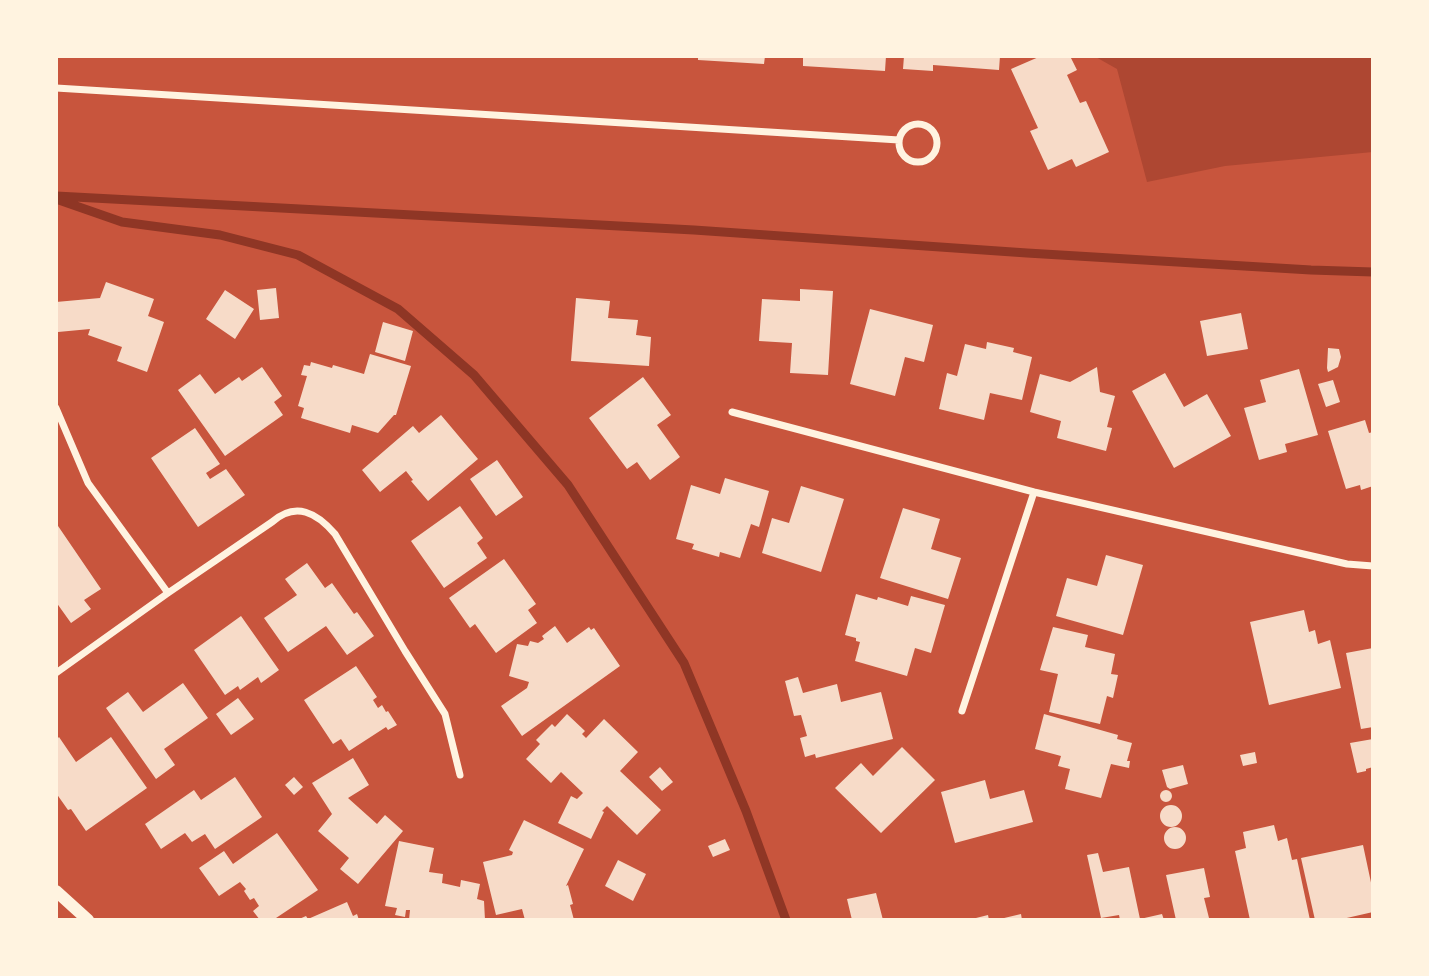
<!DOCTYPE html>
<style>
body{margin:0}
#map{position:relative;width:1429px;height:976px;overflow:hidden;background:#c8553d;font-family:"Alegreya Sans",sans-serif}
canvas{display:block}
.frame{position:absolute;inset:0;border:58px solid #fff3e0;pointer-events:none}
</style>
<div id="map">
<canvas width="1429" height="976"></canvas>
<div class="frame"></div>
</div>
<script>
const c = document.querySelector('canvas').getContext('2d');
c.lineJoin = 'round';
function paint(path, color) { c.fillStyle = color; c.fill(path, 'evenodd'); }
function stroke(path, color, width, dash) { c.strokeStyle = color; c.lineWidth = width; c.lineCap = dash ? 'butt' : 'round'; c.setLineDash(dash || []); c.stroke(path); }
const green = new Path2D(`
 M1094,56H1373V152L1225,166L1147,182L1117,69Z`);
const stream = new Path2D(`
 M56,196L694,230L1027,253L1311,270L1373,272
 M56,199L122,222L220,235L298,255L398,309L474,375L568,485L684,663L746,811L786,920`);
const building = new Path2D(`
 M698,56H765L764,64L698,60Z
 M803,56H886L885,71L803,66Z
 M904,56H1000L999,70L933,65V71L903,69Z
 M1041,56H1070L1077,70L1067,75L1080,103L1086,101L1109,152L1076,167L1072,159L1048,170L1030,131L1038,128L1011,69Z
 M106,282L154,299L148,316L164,322L147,372L117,361L122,347L88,335L90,329L58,332L56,302L100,298Z
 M276,288L279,318L260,320L257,290Z
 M800,289L833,291L828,375L790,373L792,343L759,341L762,299L800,301Z
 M225,290L254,309L235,339L206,319Z
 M576,298L610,301L608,318L638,320L636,335L651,337L649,366L571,361Z
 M870,309L933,325L924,362L905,357L895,396L850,384Z
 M1241,313L1248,349L1207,356L1200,321Z
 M383,322L413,331L405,361L375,352Z
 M987,342L1014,348L1013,352L1032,357L1022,400L990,393L984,420L939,409L947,373L957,376L965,344L986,349Z
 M1328,348L1339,349L1341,357L1338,367L1328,372L1327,368Z
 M370,354L411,366L396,415H394L378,433L352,425L350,433L301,418L304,408L298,406L307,376L301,375L304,365L310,366L311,362L332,368L333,365L364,374Z
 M262,367L282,396L274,402L283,415L225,456L178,390L200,374L215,394L239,377L242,381Z
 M1097,367L1100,392L1115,396L1107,427L1112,428L1106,451L1057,438L1061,421L1030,412L1040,374L1070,382Z
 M1299,369L1318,435L1285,444L1287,452L1259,460L1244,408L1266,402L1260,380Z
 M1165,373L1184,407L1207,394L1231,436L1174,468L1132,391Z
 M643,377L671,415L657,425L680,457L650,480L637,462L627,469L589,418Z
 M1333,380L1340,402L1326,407L1318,384Z
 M441,415L478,459L428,501L411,481L413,480L406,471L380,492L362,470L413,426L419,433Z
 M1365,420L1369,433L1373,432V486L1361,490L1360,485L1346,489L1328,431Z
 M195,428L220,464L206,473L210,479L226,469L245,495L198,527L151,458Z
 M497,460L523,497L496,516L470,479Z
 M725,478L769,491L759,527L751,524L740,558L720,552L719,557L692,549L694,544L676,539L691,485L720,494Z
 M801,486L844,499L821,572L762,553L772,518L789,523Z
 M460,506L483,538L477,543L487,558L444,588L411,541Z
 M903,508L940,519L931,549L961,558L948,599L880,578Z
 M56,523L101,589L84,600L91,609L71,623L56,602Z
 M1106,555L1143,565L1123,635L1056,616L1067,578L1097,586Z
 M504,559L536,604L528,610L537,623L496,653L475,624L470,628L449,598Z
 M307,563L325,588L332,583L354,614L357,612L374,636L347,655L326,626L288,652L264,618L297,595L285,579Z
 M856,594L877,600L878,597L908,606L911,596L945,605L931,653L915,648L907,676L855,661L860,642L856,641V638L845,635Z
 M1304,610L1309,632L1315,630L1318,644L1330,640L1341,688L1269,705L1250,622Z
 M241,616L279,670L261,683L258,677L240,690L238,686L225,695L194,650Z
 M555,626L567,643L589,627L591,630L594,628L620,666L522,736L501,706L527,688L529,682L509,676L517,644L528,646L530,641L538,643L544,639L542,636Z
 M1053,627L1088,635L1085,647L1115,654L1111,674L1118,675L1113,698L1107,696L1100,724L1049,712L1058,674L1040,670Z
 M1373,648V727L1361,729L1346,653Z
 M356,666L377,697L373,700L378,708L382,705L386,712L388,711L397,725L388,730L386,727L349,751L341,739L333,744L304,700Z
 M798,677L803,693L837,684L841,702L881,692L893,739L816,758L815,754L805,757L800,738L807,736L801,715L794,716L785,681Z
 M183,683L208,718L164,749L175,765L156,779L106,708L128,692L143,712Z
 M238,698L254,719L231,735L216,714Z
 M567,714L585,731L582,734L586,738L604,719L638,752L620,771L661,810L637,835L607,806L602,811L604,812L591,839L558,823L571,796L577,799L583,793L561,772L551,783L526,759L540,744L536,740L552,724L555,727Z
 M1044,714L1118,735L1117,739L1132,743L1127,761H1130L1129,768L1111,764L1101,798L1065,789L1070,769L1058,766L1061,756L1035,749Z
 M59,737L76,762L111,737L147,788L86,831L71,809L68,810L56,793V740Z
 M1373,739V767L1366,769V771L1357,773L1350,743Z
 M902,747L935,780L881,833L835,788L861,763L873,776Z
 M1255,752L1257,763L1243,766L1240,755Z
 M353,758L369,785L348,798L377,824L385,815L403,831L358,884L340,869L349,858L318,831L332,814L312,783Z
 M1183,765L1188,784L1170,789L1167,787L1162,770Z
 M660,767L673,782L662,791L649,777Z
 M235,777L262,817L215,849L205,834L192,842L185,833L161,849L145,824L194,790L201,800Z
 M294,777L303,787L294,795L285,785Z
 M985,780L990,799L1024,790L1033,822L955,843L941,792Z
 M1160 796a6 6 0 1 1 12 0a6 6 0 1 1-12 0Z
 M1160 816a11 11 0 1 1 22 0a11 11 0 1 1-22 0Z
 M524,820L584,849L566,886L568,885L573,904L570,905L574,920H525L522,909L496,915L483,862L512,855L513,852L509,850Z
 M1274,825L1278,841L1287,838L1292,860L1297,859L1310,920H1250L1235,851L1246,848L1243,832Z
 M1164 838a11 11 0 1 1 22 0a11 11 0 1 1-22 0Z
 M277,833L318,890L273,920H260L253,911L259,906L254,898L250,900L244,891L246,889L240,882L219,896L199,868L224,851L233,864Z
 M725,839L730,850L713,857L708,846Z
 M399,841L434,848L429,872L443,874L442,883L460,887L461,880L480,884L477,899L484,901L485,920H409L410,910H406L405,917L395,915L397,908L385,906Z
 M1363,845L1373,892V912L1338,920H1315L1301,858Z
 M1098,853L1103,872L1129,867L1140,919L1162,914L1164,920H1120L1119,915L1101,918L1087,855Z
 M618,860L646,874L633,901L605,886Z
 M1204,868L1210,897L1204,898L1209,918L1201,920H1176L1166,875Z
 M876,893L883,920H852L847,899Z
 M347,902L353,916L357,914L359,920H297L306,916L308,919Z
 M1021,914L1022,920H1000V919Z
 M988,915L989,920H972V919Z`);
const minor = new Path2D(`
 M56,88L899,140
 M899 143a19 19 0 1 1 38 0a19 19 0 1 1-38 0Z
 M56,408L88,483L168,593
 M732,412L1034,492L1347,564L1373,566
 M56,673L168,593L272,522C296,501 317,513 335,534L405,651L445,714L460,775
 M962,711L1034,492`);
const tertiary = new Path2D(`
 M56,891L88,920`);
paint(green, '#ae4732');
stroke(stream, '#8f3625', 9);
paint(building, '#f7dbc8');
stroke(minor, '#fff3e0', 7);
stroke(tertiary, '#fff3e0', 12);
</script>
